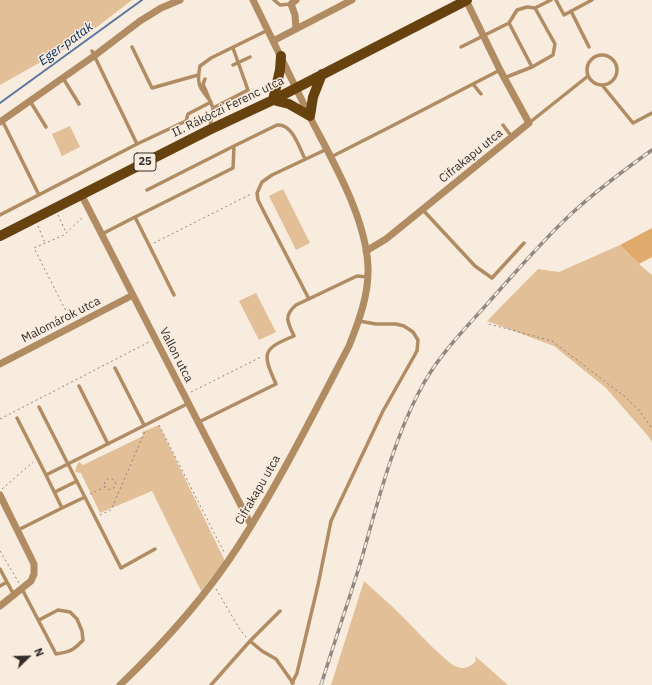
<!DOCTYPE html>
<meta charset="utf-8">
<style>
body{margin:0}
#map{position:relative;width:652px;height:685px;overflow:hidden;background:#f8ecdf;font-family:"IBM Plex Sans",sans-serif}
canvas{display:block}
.north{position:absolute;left:8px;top:637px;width:40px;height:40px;-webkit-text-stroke:3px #f8ecdf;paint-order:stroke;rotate:67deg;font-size:11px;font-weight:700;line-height:16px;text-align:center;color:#332e29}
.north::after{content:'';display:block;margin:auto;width:14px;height:18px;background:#332e29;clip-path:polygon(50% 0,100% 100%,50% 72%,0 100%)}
</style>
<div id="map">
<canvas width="652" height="685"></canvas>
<div class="north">N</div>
</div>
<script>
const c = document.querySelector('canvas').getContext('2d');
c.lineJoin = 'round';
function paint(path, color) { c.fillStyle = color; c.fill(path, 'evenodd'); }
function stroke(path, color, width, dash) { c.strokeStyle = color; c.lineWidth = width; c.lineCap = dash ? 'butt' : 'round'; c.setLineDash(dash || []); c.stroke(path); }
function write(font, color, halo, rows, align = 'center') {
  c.font = font + ' "IBM Plex Sans",sans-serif'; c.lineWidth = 3; c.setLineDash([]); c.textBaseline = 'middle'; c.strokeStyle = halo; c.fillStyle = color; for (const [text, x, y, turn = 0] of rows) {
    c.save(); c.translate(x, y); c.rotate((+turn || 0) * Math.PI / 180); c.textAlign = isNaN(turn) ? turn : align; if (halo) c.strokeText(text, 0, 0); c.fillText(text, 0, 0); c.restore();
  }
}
const green = new Path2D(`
 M0,0H132L80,40L0,85Z
 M70,126L80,147L62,156L52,134Z
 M283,189L310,243L296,250L269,196Z
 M620,245L639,264L652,275V442L648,436L606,388L554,346L487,321L538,269L559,272Z
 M256,293L276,332L259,340L239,301Z
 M159,425L225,561L201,591L152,491L100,513L81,473L75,472L77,465L79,462L83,465L143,436L142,432Z
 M364,581C377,593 391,605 403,617C413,627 447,664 457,667C465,670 471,666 476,661L475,656L508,685H331Z`);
const forest = new Path2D(`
 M652,228V257L639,264L620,245Z`);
const stream = new Path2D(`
 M0,103L142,0`);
const path = new Path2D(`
 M58,215L66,232
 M38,226L45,243
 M154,243L251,194
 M70,319L34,248L64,235L84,216
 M489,324L552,341L624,396L639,410L652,429
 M191,392L261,357
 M0,419L149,342
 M159,425L225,554
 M104.5 484a5.5 5.5 0 1 1 11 0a5.5 5.5 0 1 1-11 0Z
 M2,489L33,462
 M90,494L105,487
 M100,515L111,510L145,431
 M0,551L19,583
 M216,589L239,628L246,637`);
const service = new Path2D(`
 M274,0L280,5L291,4
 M556,0L564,15L592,0
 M571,11L589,47
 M509,23L532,67
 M132,47L152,88L198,75
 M461,47L509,23L517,10L527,7L535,8L551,0
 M92,51L137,144
 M587 70a15 15 0 1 1 30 0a15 15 0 1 1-30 0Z
 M233,65L250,57
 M63,78L79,104
 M504,78L532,67L553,55L555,44L535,8
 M205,79L203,84L213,108L210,127
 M473,84L481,94
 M602,85L633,123L652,113
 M30,101L46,127
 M211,102C200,88 196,85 200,66L211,58L268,30
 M213,108L248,90L233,48
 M2,120L39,195
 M529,123L588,76
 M503,125L512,137
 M331,157L388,128L500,70
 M147,190L234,146
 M422,209L475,266L492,278L524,243
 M0,215L137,144L186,121L188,114L211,102
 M135,217L233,168L234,146L277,125C292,123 299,147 305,159
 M102,234L135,217L174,295
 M309,299L264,212L258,200L257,193L262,182L272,175L327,149
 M115,368L144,425
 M79,386L108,444
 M39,407L121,568L155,549
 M17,418L46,475
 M199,422L276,384C262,353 262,349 294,336C288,323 283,316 296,305L357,276L367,277
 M55,492L77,481
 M62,508L85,497
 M18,530L62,508L46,475L189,403
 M0,569L14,595
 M0,586L7,582
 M22,589L56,654C70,652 74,650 83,640L82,631L77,619L70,612L58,610L39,620
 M250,641L262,651L276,659L293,683
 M292,683L297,673L318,585L331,521L383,411L417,351L418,340L413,332L404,326L396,324H376L359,321
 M211,685L250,641L280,611`);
const minor = new Path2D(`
 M296,29L295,15L291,4L296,0
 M273,41L352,0
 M0,122L94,56L140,21L161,8L180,0
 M81,194L251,525
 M366,251L386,239L529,123L500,70L466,0
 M0,364L133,295
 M0,495L34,564V574L31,581L0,606
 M120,685C164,643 206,596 239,545C280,481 314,413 349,346C359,321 369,294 368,267C366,219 335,165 313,123C293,82 273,41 253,0`);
const primary = new Path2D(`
 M273,100L289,104L310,116L313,97L322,74
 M273,100L280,70L281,56
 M0,236L209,130L273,100L467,0`);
const rail = new Path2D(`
 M321,685C334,643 348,603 361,561C377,505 392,444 419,392C436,358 463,331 488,303C515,273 541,242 571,214C596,191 624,170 652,150`);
const shields = [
 [145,162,22]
];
const shieldNames = [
 ["25",145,162]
];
const streetNames = [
 ["II. Rákóczi Ferenc utca",228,107,-26],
 ["Cifrakapu utca",471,156,-39],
 ["Malomárok utca",61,320,-27],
 ["Vallon utca",176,355,63],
 ["Cifrakapu utca",258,490,-60]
];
const waterNames = [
 ["Eger-patak",66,44,-36]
];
paint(green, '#e2bf97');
paint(forest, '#dfaa6b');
stroke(stream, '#5d78a1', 2);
stroke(path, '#8c847c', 1, [2, 3]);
stroke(service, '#b18c62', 3.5);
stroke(minor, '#b18c62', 7);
stroke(primary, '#68420e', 10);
stroke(rail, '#918980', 3.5);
stroke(rail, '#f8ecdf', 2, [6]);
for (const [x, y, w] of shields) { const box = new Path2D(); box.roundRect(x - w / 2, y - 9, w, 18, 3); c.fillStyle = '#f8ecdf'; c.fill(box); stroke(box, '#332e29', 1); }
write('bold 11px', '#332e29', null, shieldNames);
write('12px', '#332e29', '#f8ecdf', streetNames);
write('italic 13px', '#062c62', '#f8ecdf', waterNames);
</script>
